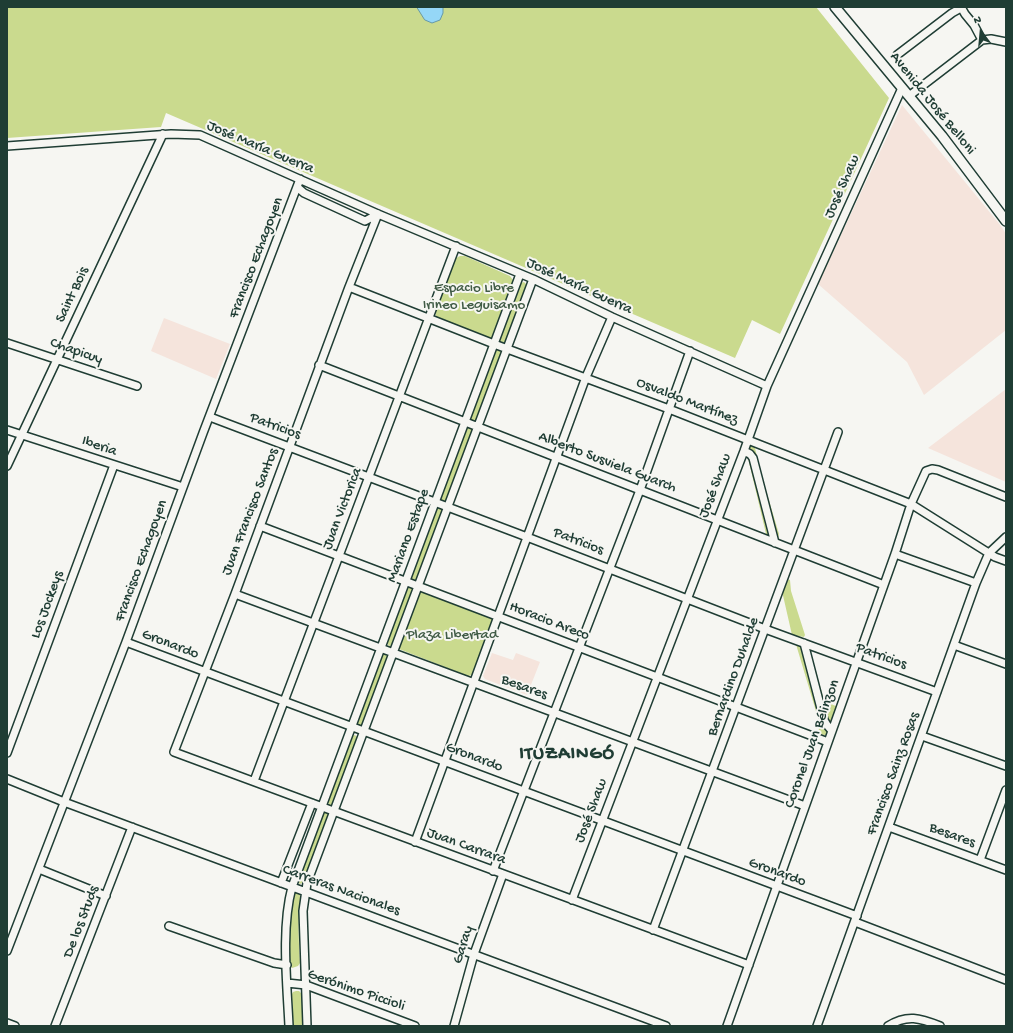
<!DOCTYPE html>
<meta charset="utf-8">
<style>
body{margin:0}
#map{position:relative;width:1013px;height:1033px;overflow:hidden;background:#f6f6f2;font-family:"Gochi Hand",sans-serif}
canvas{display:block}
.frame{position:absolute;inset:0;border:8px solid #1f3d34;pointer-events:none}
.north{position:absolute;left:961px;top:12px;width:40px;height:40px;-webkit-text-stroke:3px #f6f6f2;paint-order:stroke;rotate:344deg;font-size:11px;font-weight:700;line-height:16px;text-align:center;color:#1f3d34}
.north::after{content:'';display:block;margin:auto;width:14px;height:18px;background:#1f3d34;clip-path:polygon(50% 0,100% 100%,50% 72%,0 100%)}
</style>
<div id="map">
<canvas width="1013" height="1033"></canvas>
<div class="frame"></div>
<div class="north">N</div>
</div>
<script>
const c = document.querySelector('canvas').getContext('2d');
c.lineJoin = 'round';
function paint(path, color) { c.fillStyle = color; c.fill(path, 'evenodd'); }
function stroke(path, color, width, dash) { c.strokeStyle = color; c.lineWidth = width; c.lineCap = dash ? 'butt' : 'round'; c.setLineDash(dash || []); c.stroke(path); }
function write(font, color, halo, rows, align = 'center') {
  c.font = font + ' "Gochi Hand",sans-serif'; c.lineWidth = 4; c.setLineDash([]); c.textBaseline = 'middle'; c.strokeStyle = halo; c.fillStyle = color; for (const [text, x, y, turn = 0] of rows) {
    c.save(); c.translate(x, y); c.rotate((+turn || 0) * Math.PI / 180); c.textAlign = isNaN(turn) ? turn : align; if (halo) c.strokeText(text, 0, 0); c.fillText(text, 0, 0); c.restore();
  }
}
const built = new Path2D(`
 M902,105L1001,226L1006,234V330L924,395L907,362L818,284Z
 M164,318L230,344L216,379L151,351Z
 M1006,389V482L928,448L1002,392Z
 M492,653L513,660L516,653L540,662L527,695L485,679L483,676Z`);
const green = new Path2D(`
 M7,7H816L889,98L780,334L752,320L735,358L166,113L161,127L7,138Z
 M460,256H465L510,276L513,280V283L491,339L437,319L435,312L456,258Z
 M524,282L527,285L505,342H502L500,341V337L521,283Z
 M497,348L503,351L476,421L473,422L470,419L496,349Z
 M470,427L473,431L447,501L443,502L441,500V497L467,428Z
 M751,443L754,444L762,477L779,534L778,539L767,538L748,458L743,456L747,448Z
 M437,507H441L444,510L417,580L414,581L411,578Z
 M787,579L790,580L791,591L805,635L804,637L792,635L782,591Z
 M410,587L413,590L393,645L389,646L387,643L407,588Z
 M423,591L492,617L493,620L472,675L468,676L399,649L419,594Z
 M795,641L809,646L822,693L824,701L838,707L828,734L825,735L818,734L819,728L818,718Z
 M385,654L388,657L363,725L360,726L358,724L357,721L382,655Z
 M355,735L358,738L334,804L330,805L328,803V800L352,736Z
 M323,812H327L328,816L304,882L300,884L297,881Z
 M296,892L300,893C302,900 299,908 299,915C298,931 299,947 300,963L298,966L292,968L290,964C289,950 286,902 296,892Z
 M296,991H299L302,994L303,1026H293L292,994L293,992Z`);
const water = new Path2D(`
 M417,7H443V13L440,20L432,23L425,20Z`);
const minor = new Path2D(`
 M961,7L965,14L974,25L982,40
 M897,55L952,13L961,8
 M909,96L982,40L991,39L1006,42
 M7,146L171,134L200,135L378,214L533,279L612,317L767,386
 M297,187L304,193L365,221L378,214
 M378,214L349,287L235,594L174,752L749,965
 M349,287L494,344L669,409L911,504L995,557L1006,561
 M7,343L137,386
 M319,365L884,585
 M210,417L527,537L765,629L937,692
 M7,430L183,487
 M744,451L750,454L753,458L775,543
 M7,466L163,134
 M260,526L828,742
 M895,554L976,583
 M235,594L805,806
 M126,642L857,916
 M804,643L824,720L827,725L832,731
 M954,645L1006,664
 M922,736L1006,766
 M7,753L114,465
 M7,779L64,802L666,1026
 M254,781L456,246
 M889,827L1006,870
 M415,842L586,377L612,317
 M980,860L1006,790
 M39,869L106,896
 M493,871L640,490L690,351
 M281,883L312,803
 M572,900L744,451L767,386L902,88
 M855,922L1006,980
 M169,926L274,963L287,965
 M653,930L838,432
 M7,951L126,642L203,433L300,179
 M287,983L306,985L415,1026
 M7,1023L15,1026
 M55,1026L132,827
 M289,1026C287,983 281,928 292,887L520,274
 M307,1026L303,911L307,883L533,279
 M454,1026L474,954L503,874
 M727,1026L895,554L911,504L926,471L932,469L938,470L1006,497
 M817,1026L976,583L989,553L1006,537
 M888,1026C907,1014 920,1018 940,1026`);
const major = new Path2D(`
 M835,7L942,136L1006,221`);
const streetNames = [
 ["Avenida José Belloni",932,104,51],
 ["José María Guerra",260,148,23],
 ["José Shaw",843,187,-66],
 ["Francisco Echagoyen",257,258,-69],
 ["José María Guerra",579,287,25],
 ["Saint Bois",73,295,-65],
 ["Chapicuy",76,352,19],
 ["Osvaldo Martínez",687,402,21],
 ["Patricios",275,427,20],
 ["Iberia",99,447,19],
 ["Alberto Susviela Guarch",607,463,21],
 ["José Shaw",716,486,-69],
 ["Juan Victorica",343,509,-69],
 ["Juan Francisco Santos",251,512,-69],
 ["Mariano Estape",409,536,-70],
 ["Patricios",578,542,21],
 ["Francisco Echagoyen",142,561,-70],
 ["Los Jockeys",48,605,-70],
 ["Horacio Areco",549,622,21],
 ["Gronardo",170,645,21],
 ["Patricios",881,657,20],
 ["Bernardino Duhalde",734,677,-70],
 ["Besares",524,688,20],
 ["Coronel Juan Bélinzon",813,744,-70],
 ["Gronardo",474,758,21],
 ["Francisco Sainz Rosas",894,774,-70],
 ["José Shaw",592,811,-69],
 ["Besares",952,836,20],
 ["Juan Carrara",466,847,20],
 ["Gronardo",777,873,20],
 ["Carreras Nacionales",341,891,20],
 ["De los Studs",82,922,-69],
 ["Garay",464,945,-72],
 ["Gerónimo Piccioli",356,991,19]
];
const parkNames = [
 ["Espacio Libre",474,289],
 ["Irineo Leguisamo",474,306],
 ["Plaza Libertad",452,636]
];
const districtNames = [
 ["ITUZAINGÓ",567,755]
];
paint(built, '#f5e4dc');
paint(green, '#cada8e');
paint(water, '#95d7f7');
stroke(water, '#6699a9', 1);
stroke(minor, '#1f3d34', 10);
stroke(major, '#1f3d34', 12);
stroke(minor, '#f6f6f2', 7);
stroke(major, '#f6f6f2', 9);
write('15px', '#1f3d34', '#f6f6f2', streetNames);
write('15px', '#415c46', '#f6f6f2', parkNames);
c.letterSpacing = '1px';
write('bold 19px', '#1f3d34', '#f6f6f2', districtNames);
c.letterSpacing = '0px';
</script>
